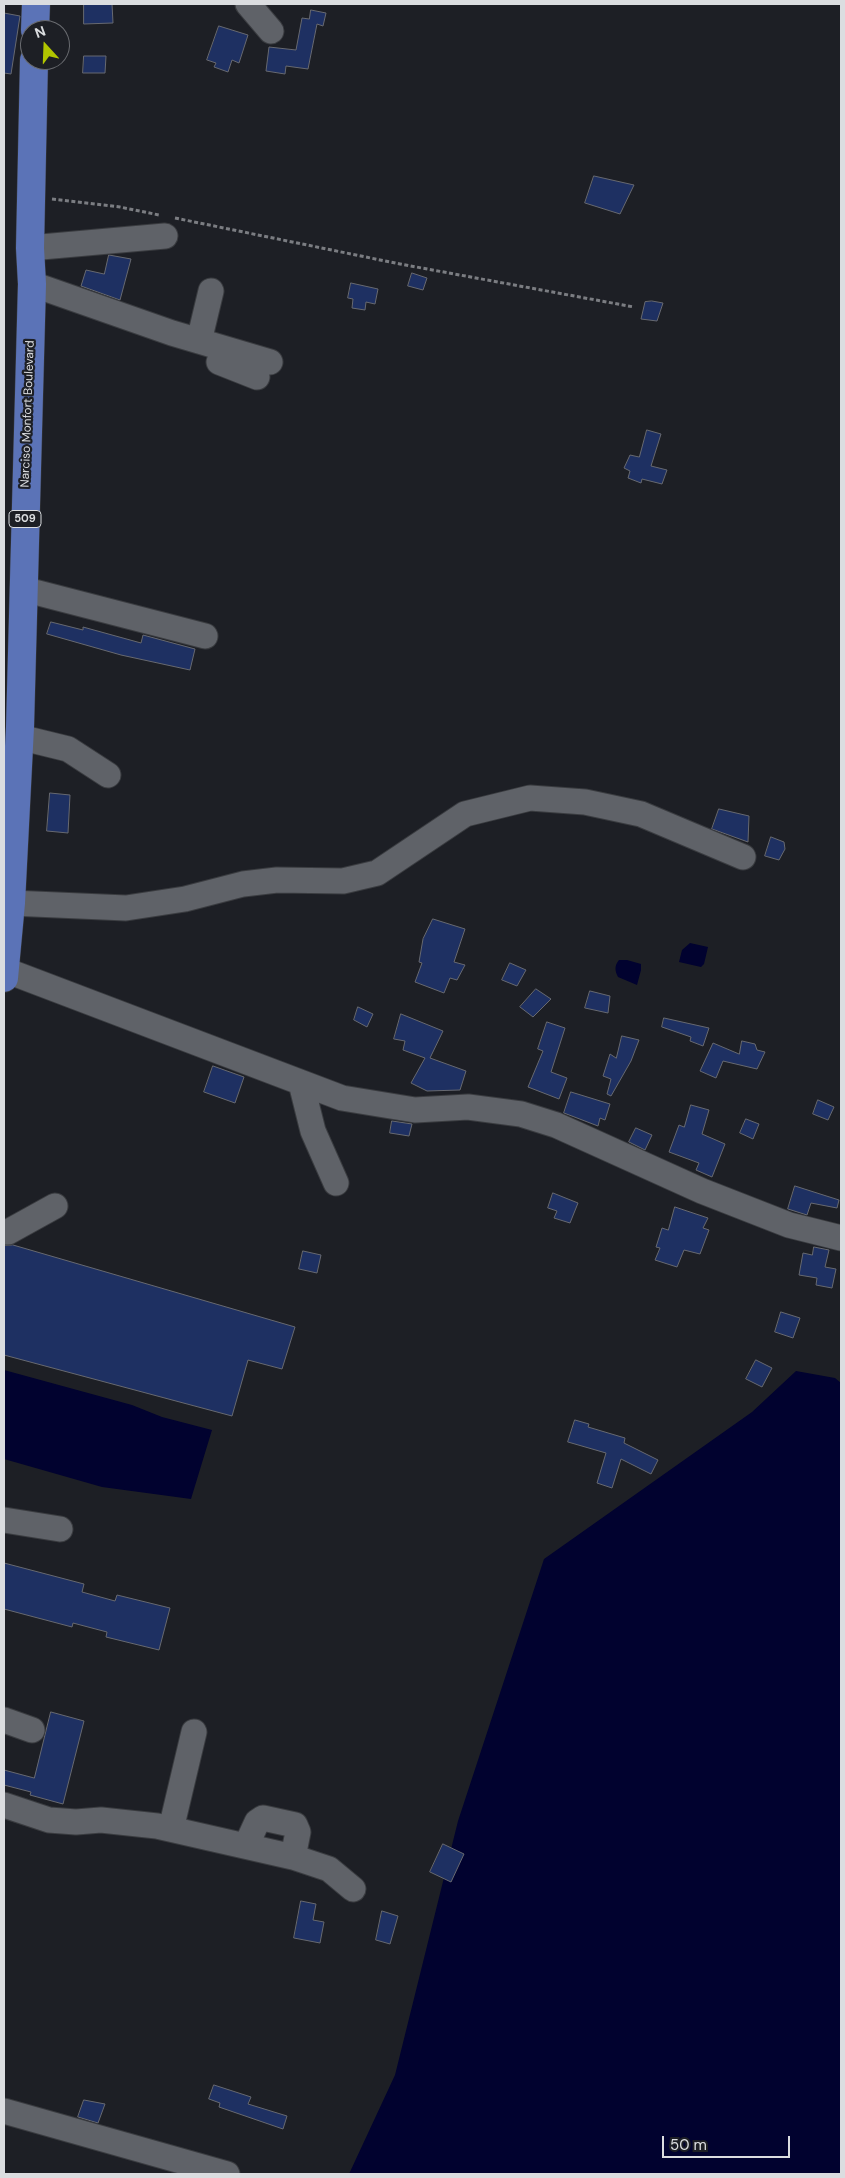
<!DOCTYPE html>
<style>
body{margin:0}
#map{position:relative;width:845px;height:2178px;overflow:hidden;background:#1d1f25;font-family:"DM Sans",sans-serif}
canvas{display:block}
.frame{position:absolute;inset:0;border:5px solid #dbdde0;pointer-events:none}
.north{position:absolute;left:20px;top:20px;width:50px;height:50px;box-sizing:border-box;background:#1d1f25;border:1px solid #696b70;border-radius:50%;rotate:340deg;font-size:14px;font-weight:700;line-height:20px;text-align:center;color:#dbdde0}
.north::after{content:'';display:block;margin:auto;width:18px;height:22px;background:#b1c500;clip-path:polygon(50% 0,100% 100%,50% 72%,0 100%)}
.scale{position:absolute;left:662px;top:2136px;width:128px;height:22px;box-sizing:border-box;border:2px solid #dbdde0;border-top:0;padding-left:6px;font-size:15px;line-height:18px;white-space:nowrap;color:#dbdde0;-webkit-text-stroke:4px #1d1f25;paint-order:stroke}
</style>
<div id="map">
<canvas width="845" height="2178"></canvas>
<div class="frame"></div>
<div class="north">N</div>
<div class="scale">50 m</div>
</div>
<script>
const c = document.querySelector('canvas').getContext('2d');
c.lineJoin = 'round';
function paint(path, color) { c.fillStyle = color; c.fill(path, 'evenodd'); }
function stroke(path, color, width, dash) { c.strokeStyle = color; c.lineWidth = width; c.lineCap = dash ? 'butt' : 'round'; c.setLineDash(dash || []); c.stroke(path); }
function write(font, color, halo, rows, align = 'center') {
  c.font = font + ' "DM Sans",sans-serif'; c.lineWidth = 4.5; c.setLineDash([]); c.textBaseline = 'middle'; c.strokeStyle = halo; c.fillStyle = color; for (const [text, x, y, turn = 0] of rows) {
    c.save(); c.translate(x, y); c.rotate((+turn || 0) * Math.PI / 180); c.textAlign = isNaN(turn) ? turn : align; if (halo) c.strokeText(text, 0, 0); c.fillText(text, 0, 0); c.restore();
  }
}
const water = new Path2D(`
 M690,943L708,947L704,964L701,967L679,962L682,950Z
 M619,960H627L641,964V970L637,985L618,977C615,971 614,966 619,960Z
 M4,1370L132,1405L162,1417L212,1430L191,1499L102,1487L4,1459Z
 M796,1371L835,1378L841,1383V2174H349L395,2075L458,1821L544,1559L752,1412Z`);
const building = new Path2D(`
 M84,4H112L113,23L84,24Z
 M311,10L326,13L323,26L317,24L308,69L286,66L285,74L266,71L269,47L296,50L302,18L309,19Z
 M4,13L20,16L11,74L4,73Z
 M219,26L248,35L239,63L232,60L228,72L214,67L216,63L207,60Z
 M84,56H106L105,73H83Z
 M594,176L634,185L620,214L585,203Z
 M109,255L131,259L120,300L81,286L86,270L104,274Z
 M412,273L427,278L423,290L408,286Z
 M351,283L378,289L375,304L366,302L365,310L352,308L353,299L348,298Z
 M652,301L663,303L657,321L641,319L645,302Z
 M647,430L661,434L651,466L667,470L662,484L642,479L641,483L628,478L630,471L624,468L630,455L639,457Z
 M51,622L83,630V627L141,643L143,635L195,649L190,670L121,655L47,634Z
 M50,793L70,795L68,833L47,831Z
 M719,809L749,816L748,842L712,829Z
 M771,837L784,842L785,849L779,860L765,856Z
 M433,919L465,929L454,962L465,965L457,980L450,978L444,993L415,982L422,963L419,962L423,939Z
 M510,963L526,970L517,986L502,980Z
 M536,989L551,999L533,1017L520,1007Z
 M590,991L610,996L608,1013L585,1008Z
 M358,1007L373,1014L367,1027L354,1020Z
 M401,1014L443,1031L430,1058L466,1071L460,1090L427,1091L411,1083L425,1058L403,1050L405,1041L394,1039Z
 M664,1018L709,1028L703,1046L690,1041L691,1037L662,1027Z
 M547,1022L565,1028L551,1072L567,1078L559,1099L528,1087L543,1051L538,1049Z
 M622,1036L639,1040L631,1061L611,1096L607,1094L611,1079L603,1076L610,1054L616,1058Z
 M742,1041L755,1044L757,1050L765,1052L757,1069L723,1061L716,1078L700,1071L713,1043L739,1054Z
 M213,1066L244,1077L235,1103L204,1092Z
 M571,1092L610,1104L605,1120L600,1118L598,1126L564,1113Z
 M818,1100L834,1107L828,1120L813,1114Z
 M691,1105L709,1110L702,1134L725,1144L712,1177L696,1170L699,1163L669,1152L679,1125L684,1127Z
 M746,1119L759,1124L753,1139L740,1133Z
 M392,1121L412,1124L409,1136L390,1133Z
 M636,1128L652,1135L645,1150L629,1142Z
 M795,1186L839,1200L837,1208L811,1203L807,1215L788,1209Z
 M553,1193L578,1203L570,1223L554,1218L557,1211L548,1208Z
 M675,1207L708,1218L703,1228L709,1230L700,1254L684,1250L677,1267L655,1260L660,1248L656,1247L662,1228L668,1230Z
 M13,1245L295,1327L282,1369L248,1360L232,1416L4,1355V1246Z
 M814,1247L829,1250L825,1267L836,1269L832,1288L816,1285L817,1278L799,1275L803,1253L812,1255Z
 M303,1251L321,1255L317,1273L299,1269Z
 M781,1312L800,1318L793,1338L775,1332Z
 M756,1360L772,1368L762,1387L746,1379Z
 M575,1420L589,1424L588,1427L625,1438L624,1443L658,1460L651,1474L621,1459L612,1488L597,1483L606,1453L568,1442Z
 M4,1563L84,1584L82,1592L115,1601L117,1595L170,1608L159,1650L106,1637L107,1632L73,1623L72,1627L4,1609Z
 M51,1712L84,1721L63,1804L30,1795L31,1792L4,1785V1770L34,1778Z
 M443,1844L464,1854L451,1882L430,1872Z
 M301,1901L316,1904L313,1920L324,1922L320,1943L294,1938Z
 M382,1911L398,1916L390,1944L376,1940Z
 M214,2085L251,2097L248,2104L287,2116L283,2129L219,2107L220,2103L209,2099Z
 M84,2100L105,2104L98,2123L78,2117Z`);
const path = new Path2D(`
 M52,199L120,207L159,215
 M175,218L400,264L634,307`);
const minor = new Path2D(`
 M248,4L271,31
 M30,248L165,236
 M32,284L172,333L270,362
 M199,341L211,291
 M219,362L257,377
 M23,589L205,636
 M19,737L68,749L108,775
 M11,903L126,908L185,899L243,884L277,880L343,881L377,873L465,814L530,798L585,802L641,814L743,857
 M5,970L342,1098L415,1110L468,1107L521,1114L556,1125L702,1191L789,1225L841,1238
 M301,1083L313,1131L336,1183
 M4,1232H8L55,1206
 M4,1520L60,1529
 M4,1720L32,1730
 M4,1805L49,1820L76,1822L101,1820L157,1826L293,1857L329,1869L353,1889
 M171,1829L194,1732
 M246,1846L257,1822L263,1818L295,1825L298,1832L293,1857
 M4,2111L227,2174`);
const major = new Path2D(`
 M35,30L36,4
 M4,978L11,903L20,727L32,284L30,248L34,60`);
const shields = [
 [25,519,32]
];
const shieldNames = [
 ["509",25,519]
];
const streetNames = [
 ["Narciso Monfort Boulevard",28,414,-88]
];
paint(water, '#01022f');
paint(building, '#1e3062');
stroke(building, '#676970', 1);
stroke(minor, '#3a3c40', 27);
stroke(major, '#3a3c40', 29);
stroke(path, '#7b7d82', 3, [4, 2.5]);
stroke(minor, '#5f6268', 25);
stroke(major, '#5b73b7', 28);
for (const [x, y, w] of shields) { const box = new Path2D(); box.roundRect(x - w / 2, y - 8.5, w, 17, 4); c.fillStyle = '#1d1f25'; c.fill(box); stroke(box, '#dbdde0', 1); }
write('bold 11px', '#dbdde0', null, shieldNames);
write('12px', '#dbdde0', '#1d1f25', streetNames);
</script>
